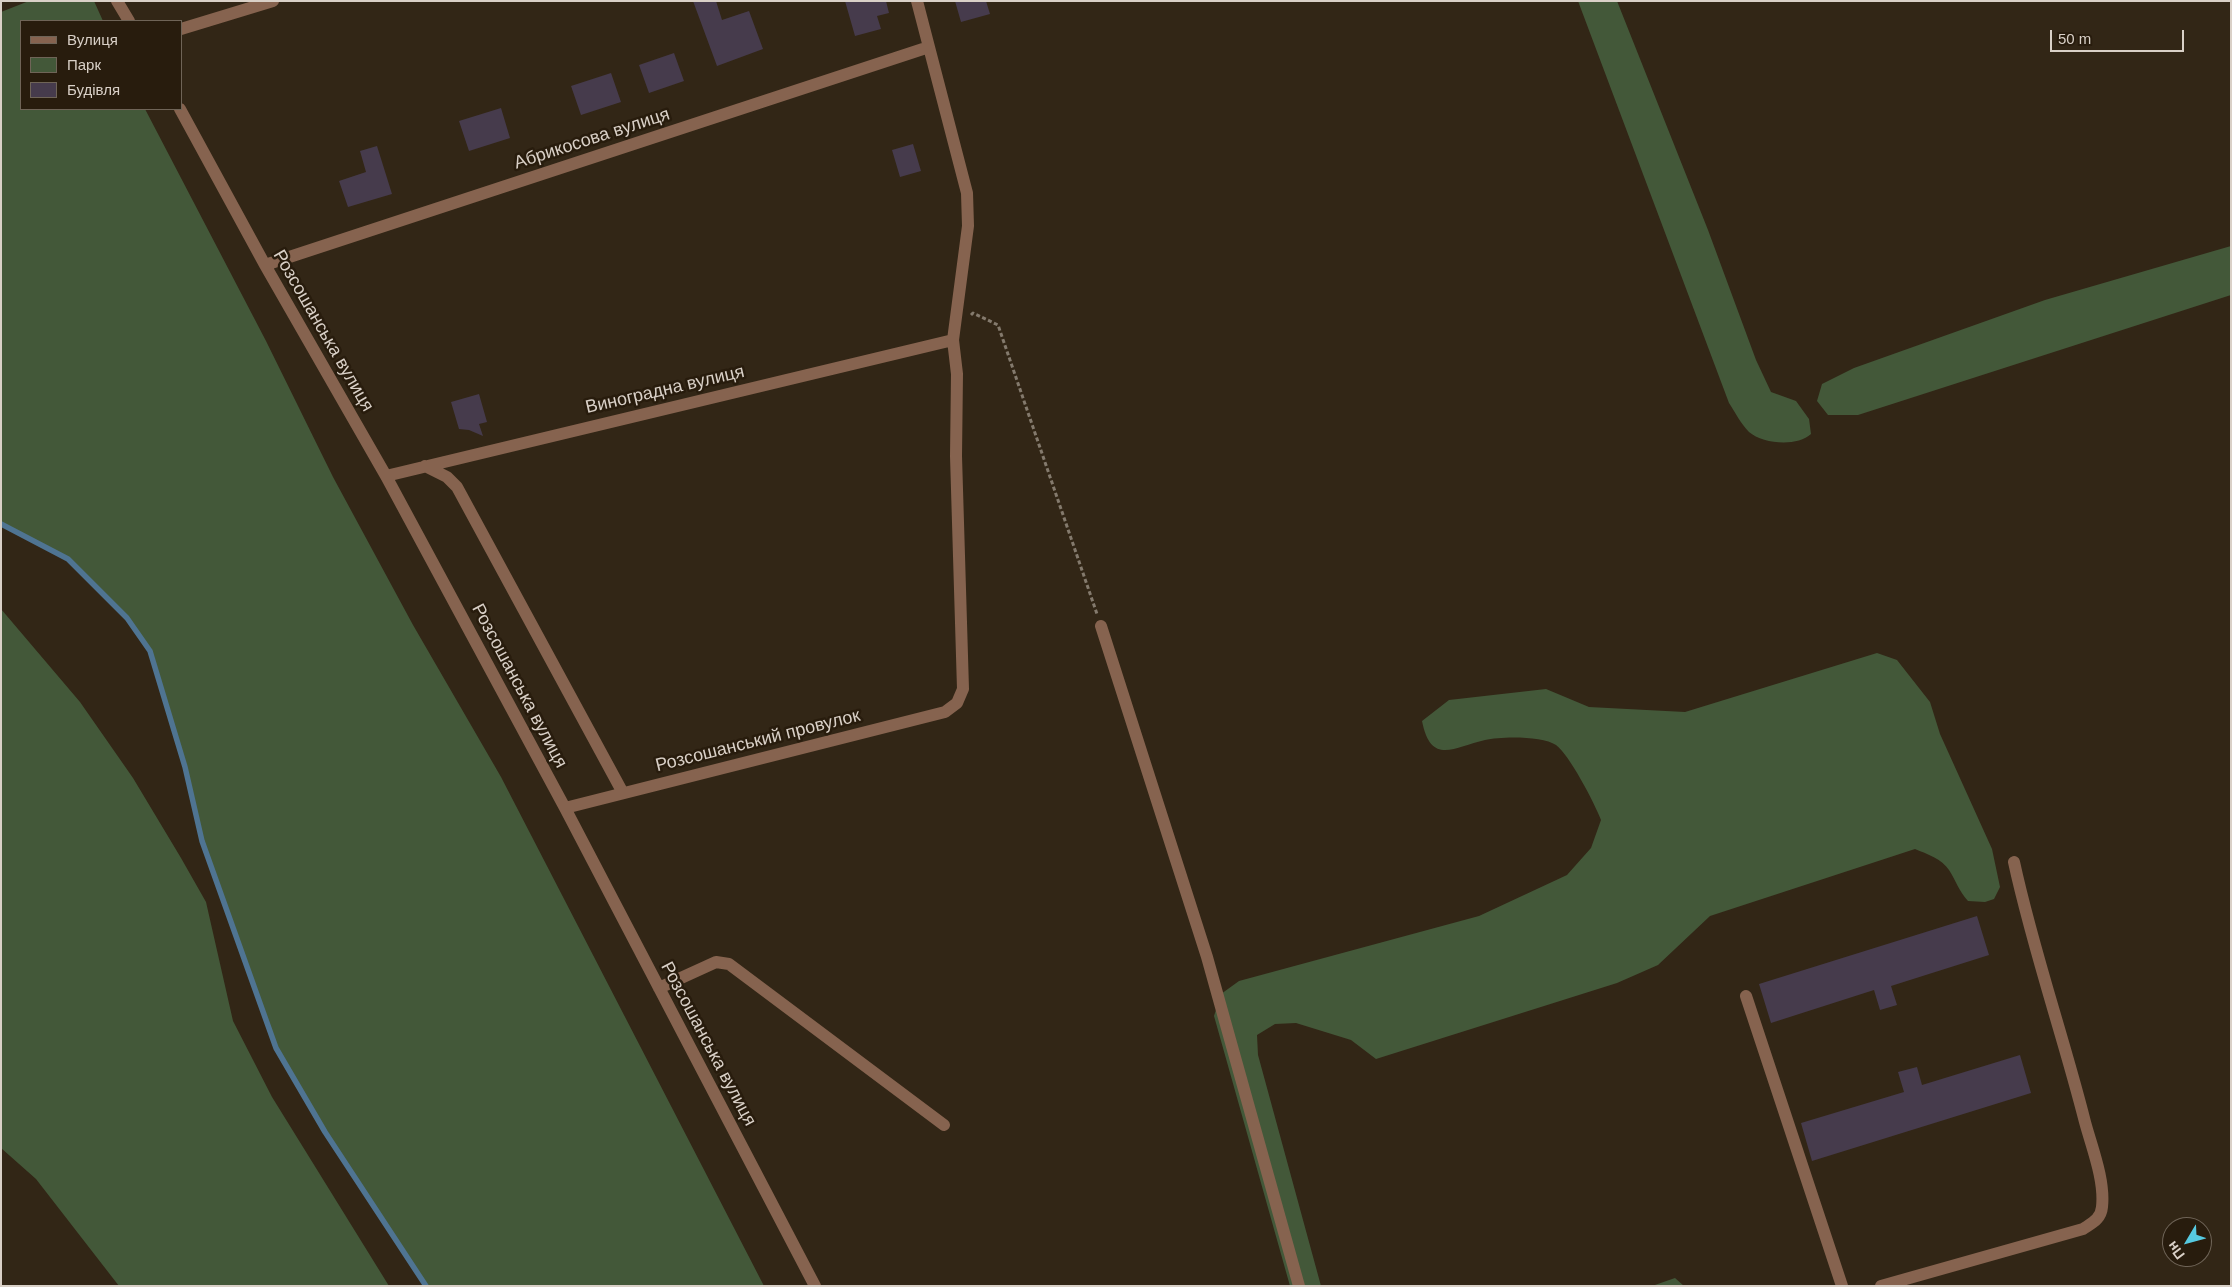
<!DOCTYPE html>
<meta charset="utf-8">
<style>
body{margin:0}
#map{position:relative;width:2232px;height:1287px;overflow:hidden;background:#322616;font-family:Arial,sans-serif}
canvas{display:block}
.frame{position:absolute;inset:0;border:2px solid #d9d0c7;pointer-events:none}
.legend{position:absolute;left:20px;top:20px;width:162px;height:90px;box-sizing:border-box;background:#281c0d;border:1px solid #6f6457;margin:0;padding:6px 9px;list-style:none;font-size:15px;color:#d9d0c7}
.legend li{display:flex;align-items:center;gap:10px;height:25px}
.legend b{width:25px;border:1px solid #6f6457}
.north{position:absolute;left:2162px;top:1217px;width:50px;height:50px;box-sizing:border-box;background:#281c0d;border:1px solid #6f6457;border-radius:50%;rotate:233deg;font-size:14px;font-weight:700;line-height:20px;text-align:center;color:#d9d0c7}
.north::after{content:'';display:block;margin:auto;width:18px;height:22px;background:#56c9e0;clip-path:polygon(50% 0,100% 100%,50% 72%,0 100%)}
.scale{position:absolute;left:2050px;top:30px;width:134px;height:22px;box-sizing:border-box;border:2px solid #d9d0c7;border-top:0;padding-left:6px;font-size:15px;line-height:18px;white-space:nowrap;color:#d9d0c7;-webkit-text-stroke:4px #281c0d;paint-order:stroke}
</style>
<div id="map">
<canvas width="2232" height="1287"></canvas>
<div class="frame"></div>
<ul class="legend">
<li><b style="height:6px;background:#86634f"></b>Вулиця</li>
<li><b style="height:14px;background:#435839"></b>Парк</li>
<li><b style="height:14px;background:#463b4c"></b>Будівля</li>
</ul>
<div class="north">Пн</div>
<div class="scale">50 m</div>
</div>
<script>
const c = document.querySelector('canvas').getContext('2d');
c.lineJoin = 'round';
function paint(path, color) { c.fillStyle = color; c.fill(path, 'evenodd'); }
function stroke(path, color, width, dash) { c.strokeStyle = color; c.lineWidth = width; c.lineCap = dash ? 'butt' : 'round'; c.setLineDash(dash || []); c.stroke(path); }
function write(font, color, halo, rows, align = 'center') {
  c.font = font + ' Arial,sans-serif'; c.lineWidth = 5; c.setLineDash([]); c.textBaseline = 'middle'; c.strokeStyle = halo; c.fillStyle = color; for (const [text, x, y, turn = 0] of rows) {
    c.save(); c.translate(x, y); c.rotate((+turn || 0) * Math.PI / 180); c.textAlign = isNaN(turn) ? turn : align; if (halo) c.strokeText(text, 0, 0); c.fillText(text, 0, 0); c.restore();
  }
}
const green = new Path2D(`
 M29,1H94L103,21H21V109H145L266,341L333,477L413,625L501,777L764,1286H426L325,1132L276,1048L202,842L185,767L150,651L127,618L68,560L1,524V12Z
 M1578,1H1617L1708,230L1756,360L1771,392L1796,401L1809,419L1811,434C1797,447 1763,444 1749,432C1741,424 1735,412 1729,403Z
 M2231,246V295L1858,415H1828L1817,401L1822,384L1854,368L2045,300Z
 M1,609L80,702L133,778L181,858L206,902L233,1021L272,1097L389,1286H119L36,1179L1,1148Z
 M1877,653L1897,660L1930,702L1940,734L1992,849L2000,887L1994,899L1985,902L1968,901C1959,891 1956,881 1949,870C1942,859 1927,854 1915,849L1710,916L1658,965L1617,983L1376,1059L1351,1040L1296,1023L1275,1024L1257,1035L1258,1055L1321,1286H1290L1214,1016L1221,994L1239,981L1479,916L1567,875L1591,848L1601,820C1595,804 1569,754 1556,745C1543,736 1502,736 1485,740C1454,747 1431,766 1422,721L1449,700L1546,689L1589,707L1685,712Z
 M1675,1278L1684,1286H1652Z`);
const stream = new Path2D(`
 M1,524L68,559L127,618L150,651L185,767L202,841L276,1048L325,1132L426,1286`);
const building = new Path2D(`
 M693,1H716L722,20L749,11L763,49L717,66Z
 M845,1H886L889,13L877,16L881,29L855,36Z
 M955,1H986L990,14L961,22Z
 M674,53L684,81L649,93L639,65Z
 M611,73L621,102L581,115L571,86Z
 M501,108L510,138L469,151L459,121Z
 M913,144L921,171L900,177L892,150Z
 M377,146L392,194L348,207L339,181L366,172L360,151Z
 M479,394L487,422L479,424L483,436L469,430L459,429L451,402Z
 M1977,916L1989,955L1891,986L1897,1005L1880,1010L1874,990L1771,1023L1759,984Z
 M2020,1055L2031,1093L1812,1161L1801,1123L1904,1092L1898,1072L1917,1067L1922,1085Z`);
const path = new Path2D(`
 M971,315L973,313L998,325L1097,614`);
const minor = new Path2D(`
 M117,1L129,21
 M181,29L273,1
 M180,109L265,265L386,476L565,808L815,1286
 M265,265L929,47
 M425,466L447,477L457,487L623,793
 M386,476L953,340
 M1101,626L1207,957L1299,1286
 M565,808L945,712L957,703L963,689L956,456L957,374L953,340L968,226L967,193L917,1
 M659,988L716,962L729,964L944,1125
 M1746,996L1842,1286
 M1881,1286L2083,1229C2092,1223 2101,1219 2102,1207C2105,1180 2092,1148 2085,1122C2063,1035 2033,950 2014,862`);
const streetNames = [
 ["Абрикосова вулиця",592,139,-18],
 ["Розсошанська вулиця",323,331,60],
 ["Виноградна вулиця",665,390,-13],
 ["Розсошанська вулиця",519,686,62],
 ["Розсошанський провулок",758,741,-14],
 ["Розсошанська вулиця",708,1044,62]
];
paint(green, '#435839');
stroke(stream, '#4f7492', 5.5);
paint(building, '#463b4c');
stroke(path, '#847a6d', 3, [4, 2.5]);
stroke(minor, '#86634f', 12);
write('18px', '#d9d0c7', '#281c0d', streetNames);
</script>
